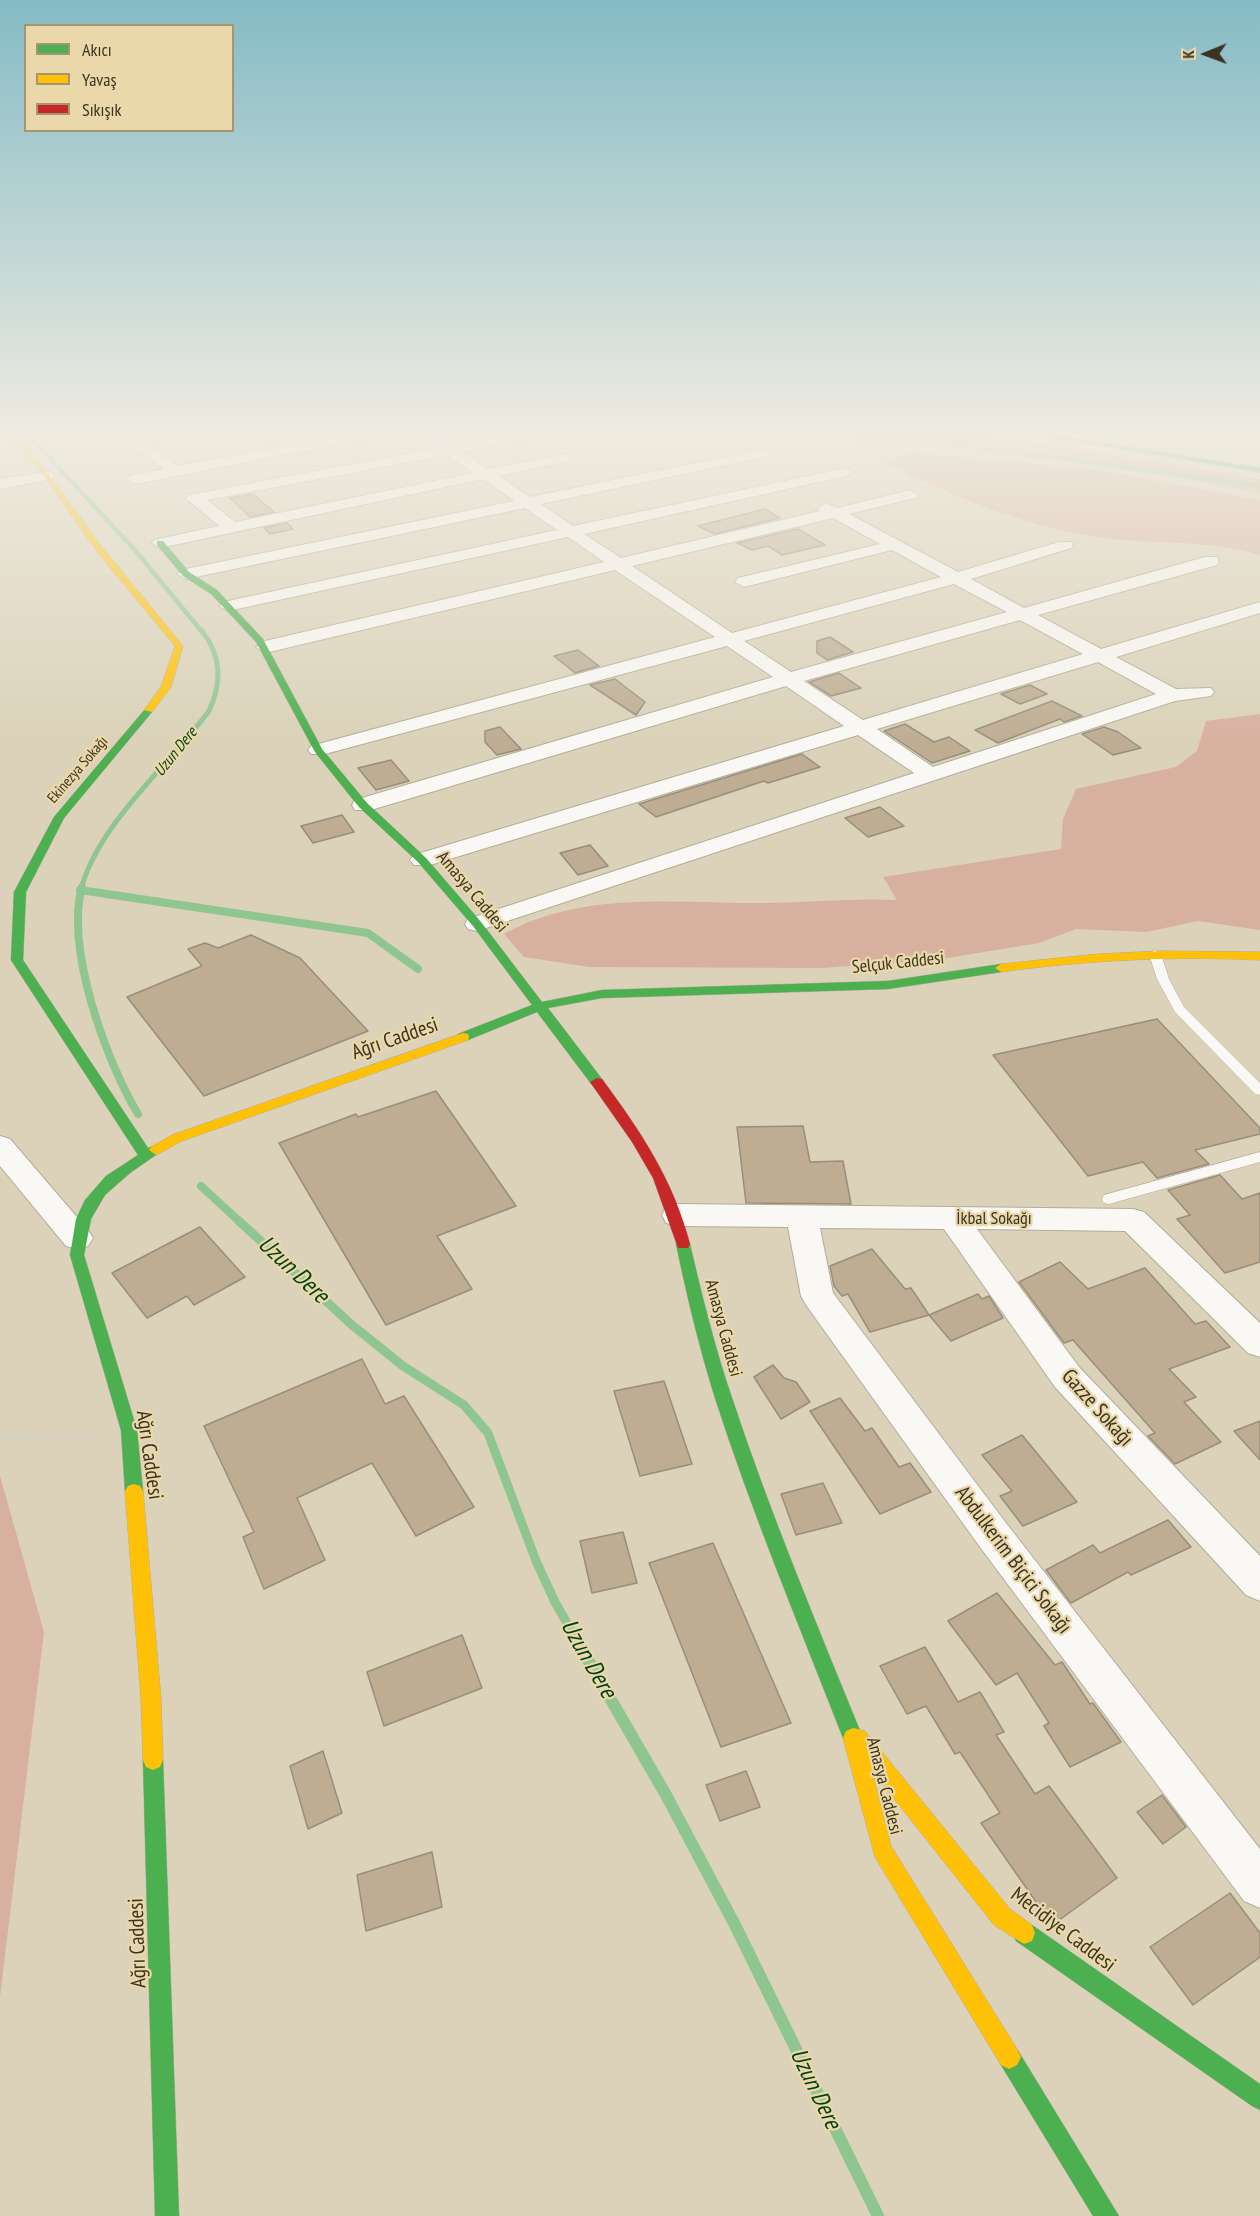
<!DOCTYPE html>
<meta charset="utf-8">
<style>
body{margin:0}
#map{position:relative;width:1260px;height:2216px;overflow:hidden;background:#dbd2b9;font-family:"PT Sans Narrow",sans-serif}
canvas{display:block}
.legend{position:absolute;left:24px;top:24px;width:210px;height:108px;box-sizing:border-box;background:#ead8aa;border:2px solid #a49674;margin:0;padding:8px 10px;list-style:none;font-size:18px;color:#3b3422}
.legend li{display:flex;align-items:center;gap:12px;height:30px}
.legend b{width:30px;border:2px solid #a49674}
.north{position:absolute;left:1176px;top:24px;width:60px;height:60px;-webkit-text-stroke:4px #ead8aa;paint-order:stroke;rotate:269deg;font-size:16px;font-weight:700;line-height:24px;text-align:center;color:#3b3422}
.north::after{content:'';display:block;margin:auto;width:21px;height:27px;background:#3b3422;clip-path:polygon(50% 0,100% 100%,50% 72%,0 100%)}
</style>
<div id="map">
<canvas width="1260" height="2216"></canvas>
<ul class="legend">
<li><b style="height:8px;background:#4caf50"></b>Akıcı</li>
<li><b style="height:8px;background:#ffc107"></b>Yavaş</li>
<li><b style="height:8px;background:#c62828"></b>Sıkışık</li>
</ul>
<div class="north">K</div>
</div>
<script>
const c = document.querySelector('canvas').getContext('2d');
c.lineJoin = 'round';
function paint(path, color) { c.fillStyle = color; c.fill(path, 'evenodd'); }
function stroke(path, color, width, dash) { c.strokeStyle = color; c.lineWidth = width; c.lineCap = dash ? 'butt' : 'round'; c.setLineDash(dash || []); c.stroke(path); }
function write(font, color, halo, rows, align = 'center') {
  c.font = font + ' "PT Sans Narrow",sans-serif'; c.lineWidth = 4.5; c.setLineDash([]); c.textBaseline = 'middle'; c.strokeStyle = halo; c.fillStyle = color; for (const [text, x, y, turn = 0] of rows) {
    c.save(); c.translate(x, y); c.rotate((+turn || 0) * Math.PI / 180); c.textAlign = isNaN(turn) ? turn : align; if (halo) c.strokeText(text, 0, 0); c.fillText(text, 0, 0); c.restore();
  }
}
const green = new Path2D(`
 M833,434H978L1260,479V493L1111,465L911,446Z
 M912,452L1100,470L1260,500V555C1209,539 1149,545 1097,537C1020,525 951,496 882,461Z
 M1260,714V930L1198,921L1146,932L1076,929L1039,943L935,960L822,968L589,967L524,957L504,934C584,889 681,904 769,903C812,902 854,898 897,900L883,877L1061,849L1063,819L1076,789L1176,767L1197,751L1206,721Z
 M0,1476L44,1632L0,1997Z`);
const streamFar4 = new Path2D(`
 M24,434L33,440L134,549L203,633
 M882,434L1260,486
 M1235,434L1260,437`);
const streamFar3 = new Path2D(`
 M81,889C99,823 169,765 209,711C222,683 222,656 202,631`);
const streamFar2 = new Path2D(`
 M82,887C65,948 106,1061 138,1114
 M80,890L368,933L418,969
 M201,1186L240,1222`);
const streamFar1 = new Path2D(`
 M239,1221L352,1325L403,1366L464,1405L488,1433L536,1561L555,1602L585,1655`);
const stream = new Path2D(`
 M584,1653L666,1795L735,1925L878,2216`);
const building = new Path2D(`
 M253,494L274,512L250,517L230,498Z
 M765,509L780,518L715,534L698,526Z
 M287,523L293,529L270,534L264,528Z
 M798,529L825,545L782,555L768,546L752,550L737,543Z
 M830,637L853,652L827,660L817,653V641Z
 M578,650L599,666L575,673L554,656Z
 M839,673L861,688L831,696L809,682Z
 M615,679L645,702L636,715L590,685Z
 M1030,685L1047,694L1020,704L1001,694Z
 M1052,701L1082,716L1064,722L1060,719L998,743L975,730Z
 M905,724L934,742L949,737L970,751L932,763L884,731Z
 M500,727L521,749L497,755L485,742V731Z
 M1104,727L1118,732L1141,748L1113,755L1082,734Z
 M802,754L820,767L768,783L764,781L656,817L639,804Z
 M391,760L409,781L376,790L358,768Z
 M880,807L904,826L868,837L845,818Z
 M342,815L354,832L313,843L301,826Z
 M590,845L608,866L578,875L560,853Z
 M251,935L300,958L368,1031L204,1096L127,997L202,966L188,949L205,943L218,948Z
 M1157,1019L1260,1128V1134L1195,1150L1209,1164L1157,1178L1143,1162L1088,1176L993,1055Z
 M436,1091L516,1206L437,1236L472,1289L386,1325L279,1143L356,1114L358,1117Z
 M803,1126L810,1162L843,1161L851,1204L746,1203L737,1127Z
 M1220,1175L1242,1199L1260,1193V1262L1225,1273L1177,1219L1190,1215L1168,1190Z
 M200,1227L245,1277L194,1305L187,1296L147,1318L112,1273Z
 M872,1249L905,1289L911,1288L929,1315L870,1332L848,1294L842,1296L834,1286L830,1266Z
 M1060,1262L1088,1289L1145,1268L1195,1324L1206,1321L1230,1347L1169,1369L1196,1397L1184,1402L1221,1442L1175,1464L1148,1436L1155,1433L1073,1340L1064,1343L1019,1282Z
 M978,1294L982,1299L989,1296L1003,1318L951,1341L929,1315Z
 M362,1359L385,1404L404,1396L474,1507L416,1536L372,1463L297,1498L325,1560L264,1589L243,1537L254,1532L204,1426Z
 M773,1365L784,1378L796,1382L810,1402L781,1419L754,1377Z
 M664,1381L692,1464L640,1476L614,1391Z
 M840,1398L865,1431L872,1428L899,1467L910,1463L931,1492L880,1514L810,1411Z
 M1260,1421V1460L1234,1431Z
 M1022,1435L1077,1502L1023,1526L1000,1496L1012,1491L982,1455Z
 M823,1483L842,1523L796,1535L781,1494Z
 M1168,1520L1191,1547L1131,1575L1128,1572L1071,1603L1046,1570L1093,1545L1100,1553Z
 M623,1532L637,1583L592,1593L580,1541Z
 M713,1543L791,1723L721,1747L649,1563Z
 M997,1593L1055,1665L1062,1662L1090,1704L1093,1703L1121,1742L1070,1767L1044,1726L1049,1723L1017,1673L996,1685L948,1621Z
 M462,1635L482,1688L384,1726L367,1672Z
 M925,1647L958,1702L980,1692L1004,1732L996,1735L1035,1794L1049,1786L1117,1878L1058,1921L1041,1909L981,1823L1000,1813L960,1752L955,1754L926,1706L907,1714L880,1666Z
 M323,1751L342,1813L308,1829L290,1766Z
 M746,1771L760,1807L720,1821L706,1785Z
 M1162,1795L1186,1827L1163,1844L1137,1812Z
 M432,1852L442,1907L366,1931L357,1875Z
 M1230,1893L1260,1933V1957L1193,2005L1150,1947Z`);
const pathFar1 = new Path2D(`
 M807,434L909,448L1106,468L1260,497
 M580,464L623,449L631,434`);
const path = new Path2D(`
 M0,1436L98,1440`);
const lane = new Path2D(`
 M1155,950L1161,954L1169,979L1184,1007L1260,1083V1095L1255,1094L1175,1012L1157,979L1149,954Z
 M1260,1152V1162L1109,1204L1104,1203L1102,1199L1104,1195Z`);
const street = new Path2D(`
 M348,434H379L372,438L135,484L127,479L130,476L163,469L133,445V439L138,438L178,466Z
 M419,434H436L452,445L508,434H534L527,439L462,452L488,469L564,454L569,455L571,458L569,461L499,476L530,497L764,449L771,453L764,457L541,504L573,526L846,468L853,472L846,476L584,534L621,558L820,511L818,508L826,503L837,508L910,490L918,495L915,498L849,514L958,572L1059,542H1071L1073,545L1071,548L971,579L1024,608L1205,557H1217L1219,561L1217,565L1038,615L1101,649L1260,602V613L1116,657L1176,689L1211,688L1214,692L1211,696L1175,701L477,931L468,929L465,924L468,919L914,773L858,735L430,865H414L410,860L414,855L844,726L786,686L371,810H355L352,805L355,800L773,677L727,646L325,754H311L308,750L311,746L715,637L615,570L265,653L256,647L265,641L604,562L568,537L228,611L219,606L228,601L557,530L525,508L186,579L177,574L186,569L514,501L483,479L160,548L152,543L154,540L219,526L189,501L186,498L189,495L437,448ZM447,455L473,473L235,522L207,500ZM833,518L880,544L738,578L735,582L744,587L892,550L941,577L732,633L632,566ZM954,584L1007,612L791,672L744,641ZM1020,620L1083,654L863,720L804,681ZM1098,662L1156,694L933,767L877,729Z
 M47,472L52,473L54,476L52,479L0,489V479Z
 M0,1136L10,1139L88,1230L93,1238L88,1246L77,1249L66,1246L0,1166Z
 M677,1204L1133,1209L1144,1212L1260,1323V1357L1248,1353L1125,1231L977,1229L1079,1367L1260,1556V1601L1246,1595L1055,1387L944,1229L820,1228L833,1293L1006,1523L1260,1849V1908L1244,1901L980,1547L806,1305L801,1296L788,1227L677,1226L666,1223L662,1215L666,1207Z`);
const fast = new Path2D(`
 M1030,434H1048L1260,468V472Z
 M157,541H163L189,572L217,590L263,639L322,749L367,803L426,858L481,922L542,1002L602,990L888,981L1001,964L1007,968L1001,972L888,989L602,998L548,1008L602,1079L604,1082L602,1085H592L537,1012L468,1040H458L457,1037L458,1034L532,1005L473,926L418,862L359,807L315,752L256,642L211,594L183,576L157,545Z
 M149,707L152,708V712L64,818L26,892L23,960L148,1148L156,1145L163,1150L130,1173L105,1195L91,1219L84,1255L137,1430L143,1491L140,1496L134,1498L128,1496L125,1491L121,1430L70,1255L76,1219L85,1200L106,1176L138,1155L11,960L14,892L54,817L146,708Z
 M683,1239L688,1240L690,1244C702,1296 715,1348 732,1398C770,1513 817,1625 863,1738L860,1745L853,1748L846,1745L843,1738C799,1625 752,1513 715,1398C699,1347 687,1296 676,1244L678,1240Z
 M153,1750L160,1753L163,1760L179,2216H155L143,1760L146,1753Z
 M1024,1922L1032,1925L1260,2084V2110L1252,2106L1016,1941L1013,1933L1016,1925Z
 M1009,2045L1017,2049L1119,2216H1093L1001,2065L997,2057L1001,2049Z`);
const slow = new Path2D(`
 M6,434H13L46,471L103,548L183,646L171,687L152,712L144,710L161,687L175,646L97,552L42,473Z
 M1162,951L1260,952V960C1173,956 1087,960 1001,972L995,968L1001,964L1098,954Z
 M463,1033L468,1034L469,1037L468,1040L182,1141L156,1155L149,1150L151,1147L172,1135Z
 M134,1484L140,1486L143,1491L161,1699L163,1760L160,1767L153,1770L146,1767L143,1760L141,1699L125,1491L128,1486Z
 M853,1728L865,1731L1010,1909L1032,1925L1035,1933L1032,1941L1024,1944L994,1925L872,1771L891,1846L1017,2049L1021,2057L1017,2065L1009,2069L1001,2065L875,1857L843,1738L846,1731Z`);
const jam = new Path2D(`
 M597,1078L602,1079C640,1130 674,1181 690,1244L688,1248H678L653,1178L632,1142L590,1082Z`);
const farStreetnames = [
 ["Ekinezya Sokağı",78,770,-49]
];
const farWaternames = [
 ["Uzun Dere",176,752,-51]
];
const streetNames = [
 ["Amasya Caddesi",472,892,50],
 ["Selçuk Caddesi",898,963,-6],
 ["İkbal Sokağı",994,1219],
 ["Amasya Caddesi",723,1328,75],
 ["Amasya Caddesi",884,1786,76]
];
const nearStreetnames = [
 ["Ağrı Caddesi",395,1039,-19],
 ["Gazze Sokağı",1097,1408,48],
 ["Ağrı Caddesi",149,1455,82],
 ["Abdulkerim Biçici Sokağı",1013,1560,53],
 ["Mecidiye Caddesi",1063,1930,37],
 ["Ağrı Caddesi",138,1943,-92]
];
const nearWaternames = [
 ["Uzun Dere",293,1270,43],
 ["Uzun Dere",588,1659,60],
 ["Uzun Dere",815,2089,64]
];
paint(green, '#d8b09f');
stroke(streamFar4, '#8fc591', 4.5);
stroke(streamFar3, '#8fc591', 5);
stroke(streamFar2, '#8fc591', 8);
stroke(streamFar1, '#8fc591', 9);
stroke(stream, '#8fc591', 12);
paint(building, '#bead93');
stroke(building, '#988e7c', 1.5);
stroke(lane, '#b3ac99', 1);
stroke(street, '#b3ac99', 2);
stroke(fast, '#b3ac99', 1);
stroke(slow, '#b3ac99', 1);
stroke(jam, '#b3ac99', 1);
stroke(pathFar1, '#d4d1c9', 2, [2, 1.5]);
stroke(path, '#d4d1c9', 4.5, [5, 4]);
paint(lane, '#faf8f4');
paint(street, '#faf8f4');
paint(fast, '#4caf50');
paint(slow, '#ffc107');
paint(jam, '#c62828');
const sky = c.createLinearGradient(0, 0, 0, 745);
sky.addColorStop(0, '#84bbc5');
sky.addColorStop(0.58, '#efebe0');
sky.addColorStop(1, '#efebe000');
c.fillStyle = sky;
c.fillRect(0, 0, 1260, 745);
write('15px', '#3b3422', '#ead8aa', farStreetnames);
write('italic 16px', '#003f17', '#ead8aa', farWaternames);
write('18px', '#3b3422', '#ead8aa', streetNames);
write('21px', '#3b3422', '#ead8aa', nearStreetnames);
write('italic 24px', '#003f17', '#ead8aa', nearWaternames);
</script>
